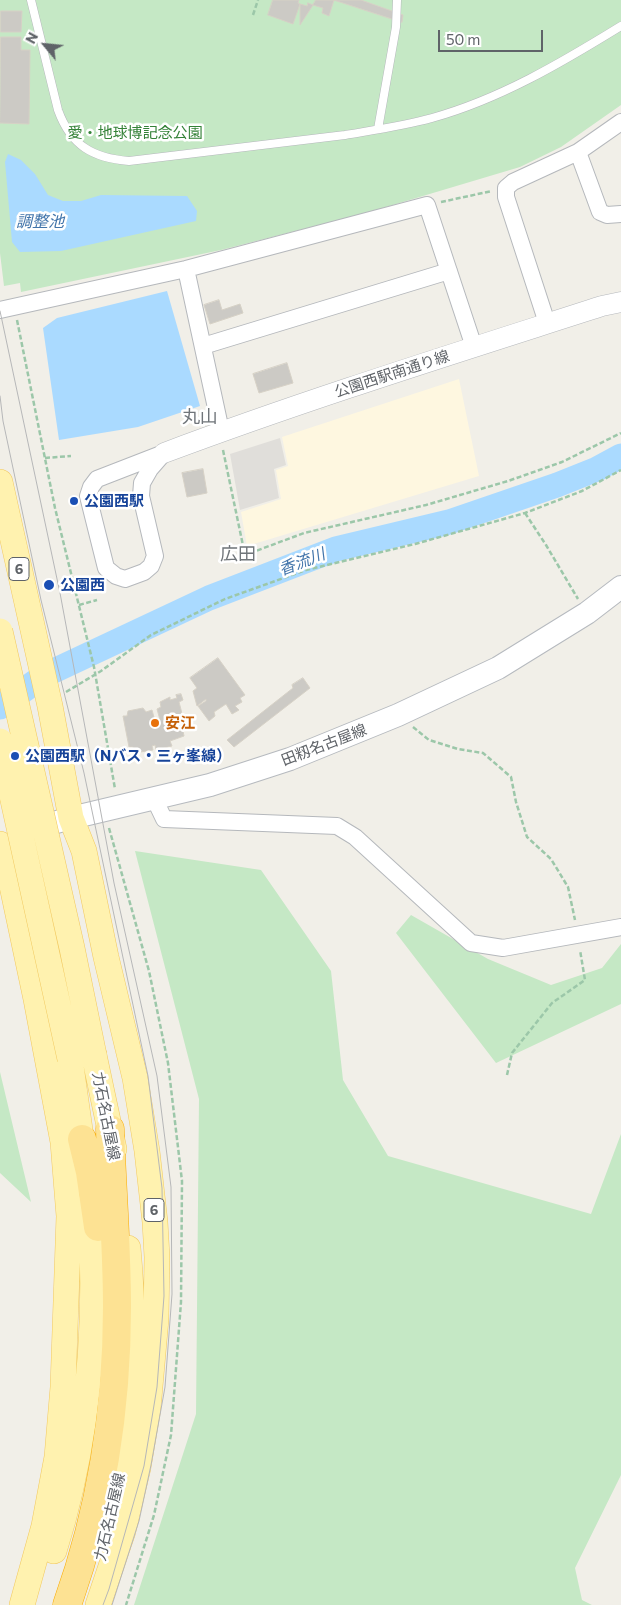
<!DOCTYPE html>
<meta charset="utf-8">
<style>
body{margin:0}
#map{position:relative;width:621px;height:1605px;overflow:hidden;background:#f1efe8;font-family:Commissioner,sans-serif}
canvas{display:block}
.north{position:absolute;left:20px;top:20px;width:50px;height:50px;-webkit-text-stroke:4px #fff;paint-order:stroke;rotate:298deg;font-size:14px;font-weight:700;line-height:20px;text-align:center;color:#5f6368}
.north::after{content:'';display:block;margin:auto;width:18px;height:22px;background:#5f6368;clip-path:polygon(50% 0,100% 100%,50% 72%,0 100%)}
.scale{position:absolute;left:438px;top:30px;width:105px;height:22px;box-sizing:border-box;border:2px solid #5f6368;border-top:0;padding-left:6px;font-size:15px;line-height:18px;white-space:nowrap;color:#5f6368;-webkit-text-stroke:4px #fff;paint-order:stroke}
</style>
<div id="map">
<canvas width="621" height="1605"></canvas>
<div class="north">N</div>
<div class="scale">50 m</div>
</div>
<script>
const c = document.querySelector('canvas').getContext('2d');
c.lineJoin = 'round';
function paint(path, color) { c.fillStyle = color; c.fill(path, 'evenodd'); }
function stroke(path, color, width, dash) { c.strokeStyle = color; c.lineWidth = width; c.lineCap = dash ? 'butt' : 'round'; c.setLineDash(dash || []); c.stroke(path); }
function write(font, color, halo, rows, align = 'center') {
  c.font = font + ' Commissioner,"Noto Sans JP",sans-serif'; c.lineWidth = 5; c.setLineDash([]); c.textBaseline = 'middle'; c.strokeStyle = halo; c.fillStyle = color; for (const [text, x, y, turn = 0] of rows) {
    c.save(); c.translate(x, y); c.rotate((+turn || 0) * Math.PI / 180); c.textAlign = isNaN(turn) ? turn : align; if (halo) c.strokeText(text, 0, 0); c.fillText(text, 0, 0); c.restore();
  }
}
const commercial = new Path2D(`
 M459,379L479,476L247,546L241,512L281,499L276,470L288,466L282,437Z`);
const industrial = new Path2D(`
 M280,438L286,465L274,469L279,498L240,510L230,454Z`);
const green = new Path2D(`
 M0,0H621V105L561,147L520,167L366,213L221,250L21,292L20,283L4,286L0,253Z
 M135,851L261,870L331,971L343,1080L388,1156L591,1214L621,1134V1475L575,1568L582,1600L592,1605H134L196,1414L199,1099Z
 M411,915L488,959L551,985L602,968L621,944V1004L496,1063L396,933Z
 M0,1072L31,1202L0,1173Z`);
const water = new Path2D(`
 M8,154L21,160L35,174L48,195L63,201H81L101,195L187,196L197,211L196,221L61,251L20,252L12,242L5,162Z
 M167,291L200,406L138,427L59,440L43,328L57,318Z`);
const river = new Path2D(`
 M0,707L45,675L209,598L336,549L449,522L557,485L597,469L621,456`);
const building = new Path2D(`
 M273,0H299L298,3L300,4L293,24L268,15Z
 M316,0H334L329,16L322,13L323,8L313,5Z
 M334,0H361L403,15L402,22Z
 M308,3L313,5L300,25V4L307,6Z
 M1,11H22L21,32H1Z
 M1,37H21V50H30L29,124L0,123Z
 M219,300L222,310L240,304L243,313L210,324L204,305Z
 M287,363L293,383L259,393L253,374Z
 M203,469L207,493L187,497L182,473Z
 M218,658L245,695L240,698L242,702L235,706L239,710L232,714L226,704L214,712L215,716L209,721L198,706L206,701V699L197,706L193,691L197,688L190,678Z
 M303,678L310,688L234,747L227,740L293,688L292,685Z
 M181,694L183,700L179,702L185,725L182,726L184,736L170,741L172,746L156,750L155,745L152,746L153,750L134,753L133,747H129L123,716H127L128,711L143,708L146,712L152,710L155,721L160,720L157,709L161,707L160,702L170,697V700L177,698L176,695Z`);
const path = new Path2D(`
 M253,15L258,0
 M441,202L492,191
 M17,320L55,508L94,667L115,789
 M223,450L245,555L304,533L426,505L508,481L562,462L621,433
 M45,458L71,456
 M525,513L546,545L578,599
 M79,605L97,600
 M66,692L101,671L151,635L225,599L306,570L415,544L525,513L582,491L621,470
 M413,727L429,740L458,749L483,753L511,777L516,802L527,837L551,859L568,887L575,920
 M109,828L149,971L168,1063L182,1181L181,1302L171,1435L154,1515L126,1605
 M507,1075L512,1053L552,1003L585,980L580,950`);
const service = new Path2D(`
 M31,0L58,110C71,146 93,158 129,161L345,135C374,130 403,126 432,118C500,99 561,63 621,26
 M378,129L396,27L397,0`);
const minor = new Path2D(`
 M578,152L600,212L607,215L621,214
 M186,269L221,431
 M0,310L186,269L427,205L474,347
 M547,323L506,197V188L513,182L578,152L621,122
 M203,346L449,271
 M164,453L150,469L142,483L141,496L155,556L151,566L144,572L125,579L116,576L106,568L88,496L91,487L97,479Z
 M154,798L164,819L337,826L355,837L471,943L503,948L621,927`);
const tertiary = new Path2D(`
 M164,453C308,399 456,353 602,306L621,302`);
const secondary = new Path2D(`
 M28,830L71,818L210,785L290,759L398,715L498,668L587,613L621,587`);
const primary = new Path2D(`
 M0,482L50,706L71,818L84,851L106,957L135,1078L147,1151L155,1222L157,1257L156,1319L148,1409L138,1468L123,1531L98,1605
 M0,844L8,867L36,999L63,1142L69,1216L63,1387L57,1457L44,1526L22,1605
 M94,1055L114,1149
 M70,1059L84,1158
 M122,1465C133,1391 135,1323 128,1248
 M54,1551C89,1440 98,1321 90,1205`);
const motorway = new Path2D(`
 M82,1139L90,1172L98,1227
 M67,1605C101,1510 117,1408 117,1307C117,1248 112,1189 110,1129`);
const tram = new Path2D(`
 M0,311L60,593L114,883L157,1076L171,1187L172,1294L165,1387L151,1465L139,1521L112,1605
 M0,396L3,421L41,600L84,773L148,1076L162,1188L164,1296L157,1387L144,1466L109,1589L103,1605`);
const primaryBridge = new Path2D(`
 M0,631L72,948L94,1055
 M0,741L70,1059`);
const markers = [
 [74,501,5,"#1a4fb4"],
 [49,585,6,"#1a4fb4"],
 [155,723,5,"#e8710a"],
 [15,756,5,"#1a4fb4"]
];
const shields = [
 [19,569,20],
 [154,1210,20]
];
const shieldNames = [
 ["6",19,569],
 ["6",154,1210]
];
const parkNames = [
 ["愛・地球博記念公園",135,133]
];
const streetNames = [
 ["公園西駅南通り線",392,374,-18],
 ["田籾名古屋線",324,745,-21],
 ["力石名古屋線",106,1116,79],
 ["力石名古屋線",110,1517,-77]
];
const transitNames = [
 ["公園西駅",84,501],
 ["公園西",60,585],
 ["公園西駅（Nバス・三ヶ峯線）",25,756]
];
const foodNames = [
 ["安江",165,723]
];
const waterNames = [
 ["調整池",40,222],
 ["香流川",302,562,-21]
];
const quarterNames = [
 ["丸山",200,417],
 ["広田",238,554]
];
paint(commercial, '#fef7e0');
paint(industrial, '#e0deda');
paint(green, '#c5e8c5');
paint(water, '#aadaff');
stroke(river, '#aadaff', 25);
paint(building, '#cccac5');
stroke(building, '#d6d1c6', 1);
stroke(service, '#b5b8bc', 9);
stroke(minor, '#b5b8bc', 18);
stroke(tertiary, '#b5b8bc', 21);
stroke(secondary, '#b6babf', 24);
stroke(primary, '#f2c960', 26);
stroke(motorway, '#f9ab00', 29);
stroke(path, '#9cc7a9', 2.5, [5, 2.5]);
stroke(service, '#fff', 8);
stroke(minor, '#fff', 16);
stroke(tertiary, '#fff', 20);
stroke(secondary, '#fff', 22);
stroke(primary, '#fff2af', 25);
stroke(motorway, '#fde293', 28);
stroke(tram, '#b6b7b8', 1);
stroke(primaryBridge, '#f2c960', 26, []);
stroke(primaryBridge, '#fff2af', 25);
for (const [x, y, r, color] of markers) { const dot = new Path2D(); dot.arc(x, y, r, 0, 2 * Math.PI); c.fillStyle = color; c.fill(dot); stroke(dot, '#fff', 2); }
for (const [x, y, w] of shields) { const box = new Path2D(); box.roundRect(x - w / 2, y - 11.5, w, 23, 4); c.fillStyle = '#fff'; c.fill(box); stroke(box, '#5f6368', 1); }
write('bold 14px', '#5f6368', null, shieldNames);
write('15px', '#348238', '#fff', parkNames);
write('15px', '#5f6368', '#fff', streetNames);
write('bold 15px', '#164399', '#fff', transitNames, 'left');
write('bold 15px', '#c56008', '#fff', foodNames, 'left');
write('italic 16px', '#4174aa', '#fff', waterNames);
write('18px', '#70757a', '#fff', quarterNames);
</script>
